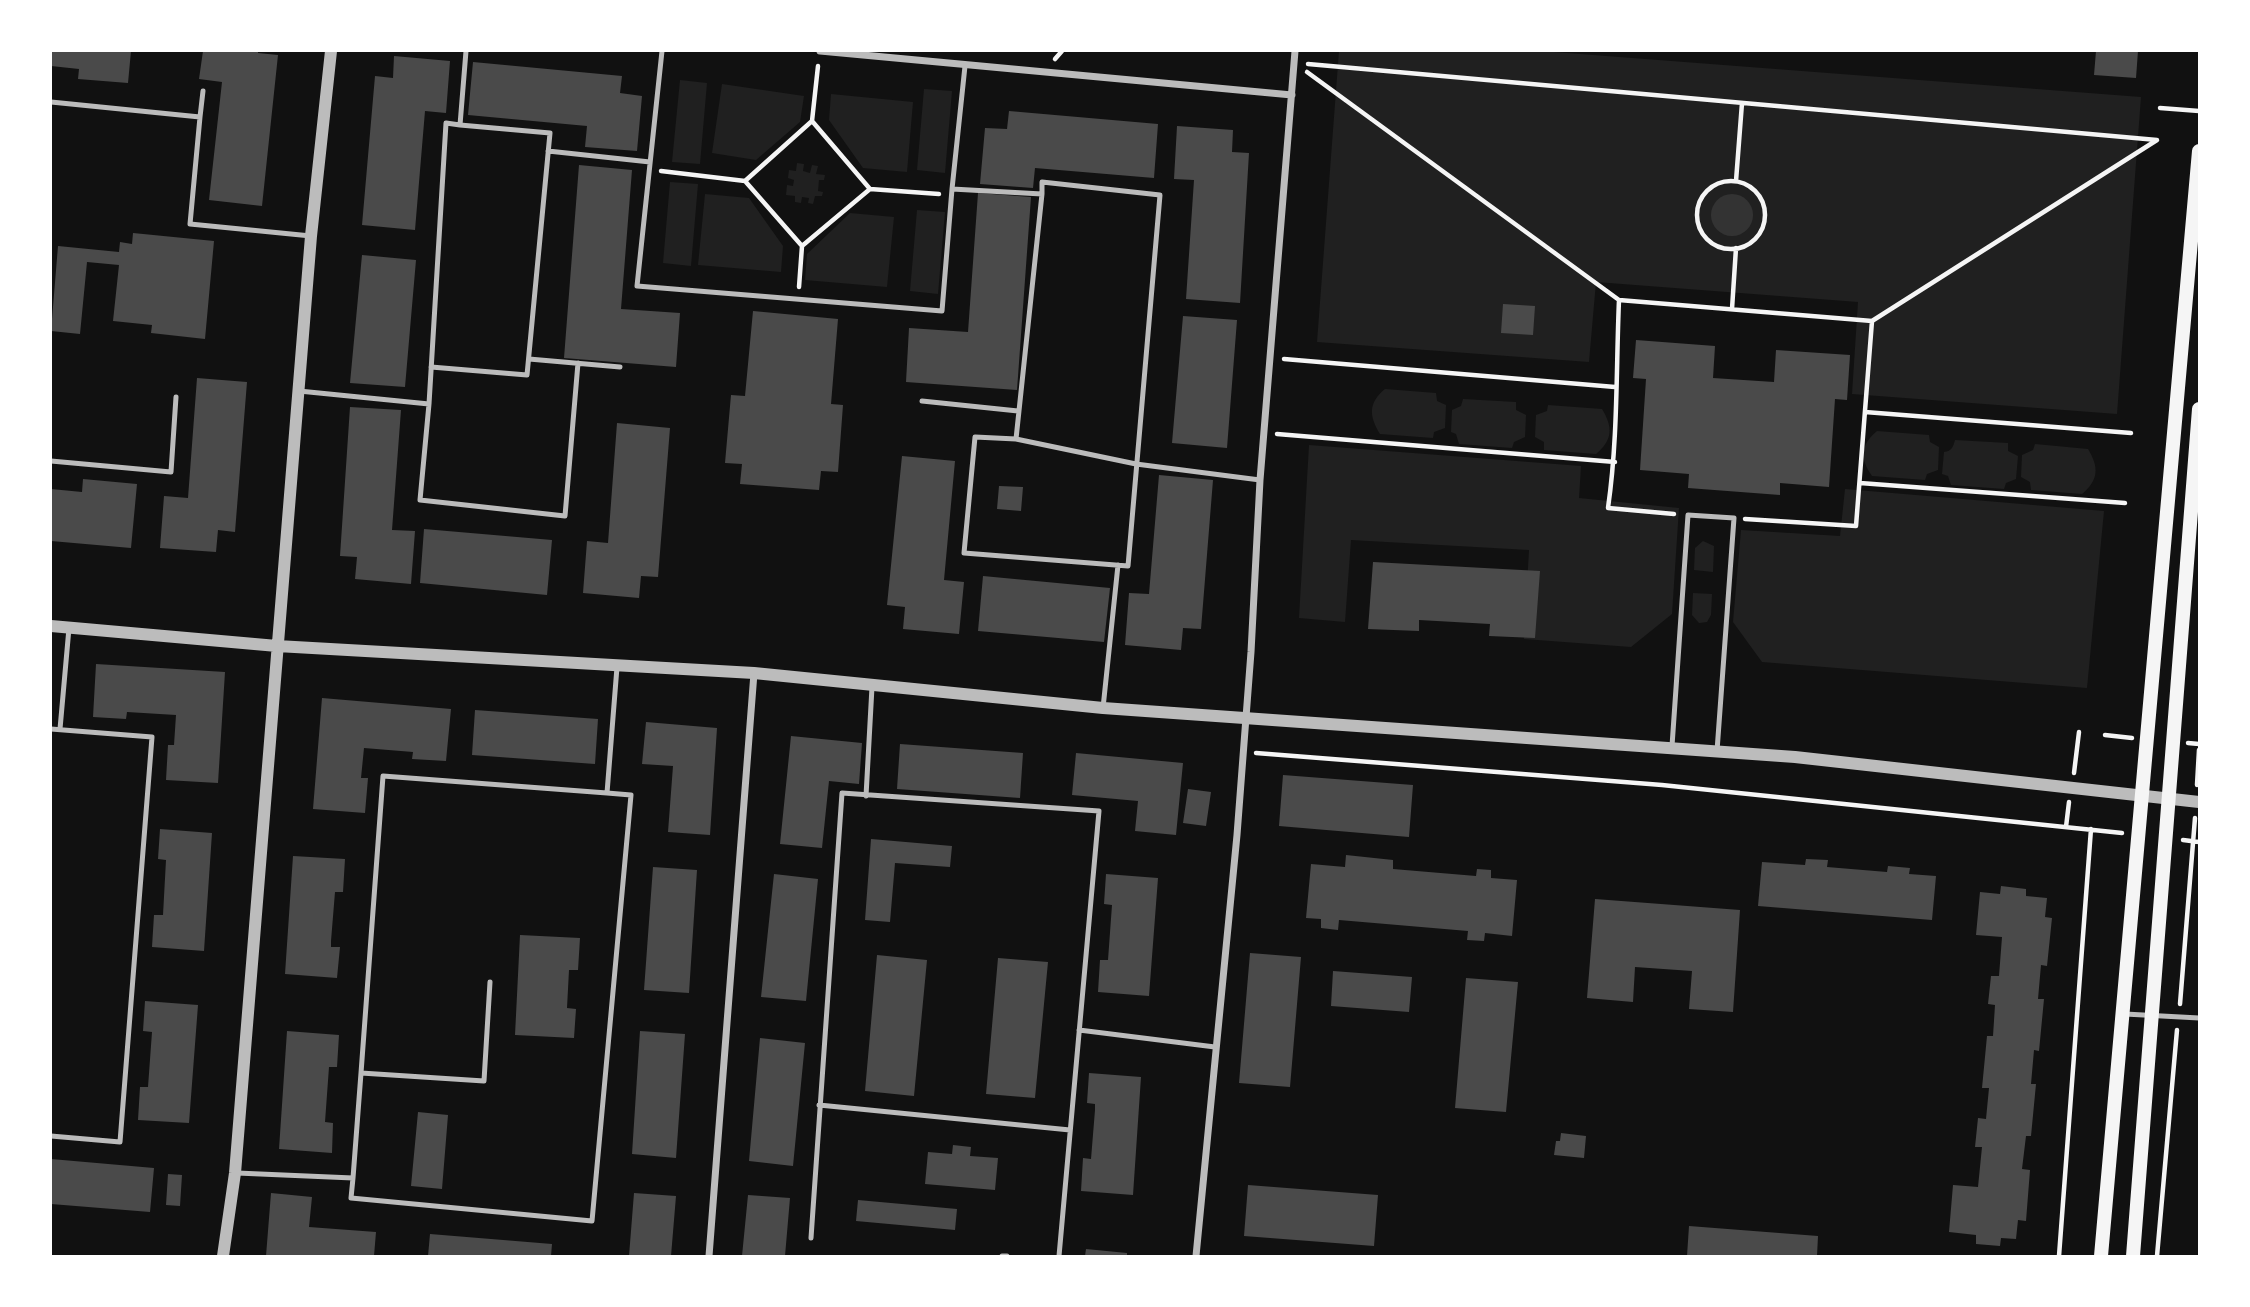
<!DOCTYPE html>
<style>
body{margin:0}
#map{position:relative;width:2250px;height:1307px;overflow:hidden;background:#111;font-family:Mulish,sans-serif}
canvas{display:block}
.frame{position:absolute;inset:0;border:52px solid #fff;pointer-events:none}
</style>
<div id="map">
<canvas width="2250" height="1307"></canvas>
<div class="frame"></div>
</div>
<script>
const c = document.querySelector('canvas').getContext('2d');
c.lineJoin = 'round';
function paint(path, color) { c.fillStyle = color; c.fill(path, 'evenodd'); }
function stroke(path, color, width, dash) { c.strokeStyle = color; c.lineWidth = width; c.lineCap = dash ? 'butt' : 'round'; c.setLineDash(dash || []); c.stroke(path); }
const green = new Path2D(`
 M1339,51H1541L2141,97L2117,414L1852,394L1858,302L1596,282L1589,362L1317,342Z
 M680,80L707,83L700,164L672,162Z
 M722,84L804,96L800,122L756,160L712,153Z
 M924,89L952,91L945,173L917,170Z
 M831,94L913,102L907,172L863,168L829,120Z
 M797,163L804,164L803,171L810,173L812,165L818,166L816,174L825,175L824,180H819L818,191L823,192L822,196H815L813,204L808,203L809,198L802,197L801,203L795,202V196L786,195L787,185L793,186L794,180L788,178L789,170L796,171Z
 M670,182L698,184L691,266L663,263Z
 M705,194L749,198L783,246L781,272L698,265Z
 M917,210L945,212L938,294L910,291Z
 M850,213L894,217L887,287L805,280L807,254Z
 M1385,389L1436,393L1437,401L1446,405L1445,428L1434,432L1433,438L1380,434C1369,416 1368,403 1385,389Z
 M1463,399L1516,402V410L1526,415L1525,437L1514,442L1512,448L1459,444L1456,434L1451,432L1452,410L1461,406Z
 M1548,405L1602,409C1613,427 1613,440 1596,454L1544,450V442L1535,437L1536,415L1547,411Z
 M1877,431L1929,435L1930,442L1939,447L1938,470L1927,474L1925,480L1872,476C1860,459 1860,445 1877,431Z
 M1955,440L2008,443V451L2018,456L2016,479L2006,483L2004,489L1951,485L1948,476L1942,474L1944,452C1952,451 1953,447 1955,440Z
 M2035,444L2088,449C2099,467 2099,480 2082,494L2031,490L2030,482L2021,477L2022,455L2033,450Z
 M1309,445L1581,466L1579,498L1679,508L1672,614L1631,647L1524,639L1529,550L1351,540L1345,622L1299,618Z
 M1845,489L2104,511L2087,688L1762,662L1733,622L1741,530L1840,536Z
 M1703,541L1714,546L1713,572L1694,570L1695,548Z
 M1693,593L1712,594L1711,615L1707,622L1699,623L1692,615Z`);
const water = new Path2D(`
 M1711 215a21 21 0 1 1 42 0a21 21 0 1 1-42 0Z`);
const building = new Path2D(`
 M51,51H131L128,83L78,79L79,69L51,66Z
 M203,51H258V53L278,55L262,206L209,200L222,82L199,79Z
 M2096,51H2138L2136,78L2094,75Z
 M394,56L450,61L446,113L425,111L415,230L362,225L375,76L393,78Z
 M473,62L622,76L620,93L642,96L637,151L585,147L587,126L468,115Z
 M1009,111L1158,124L1154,178L1035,168L1033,188L980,184L985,128L1007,129Z
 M1177,126L1233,130L1232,152L1249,153L1240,303L1186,299L1194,180L1174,179Z
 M579,165L632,170L621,309L680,313L676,367L564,358Z
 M978,193L1031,197L1017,390L906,382L909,328L968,332Z
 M133,233L214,241L205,339L151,333L152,325L113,321L119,265L87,262L80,334L51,331L58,246L119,252L120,242L132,244Z
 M362,255L416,260L405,387L350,383Z
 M1503,304L1535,306L1533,335L1501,333Z
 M753,311L838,319L831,404L843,405L838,472L821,471L819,490L740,484L742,464L725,463L731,395L745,396Z
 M1183,316L1237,320L1227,448L1172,443Z
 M1636,340L1715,346L1713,378L1774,382L1776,350L1850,355L1847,400L1835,399L1829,487L1780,483V495L1688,488L1689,474L1640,470L1646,379L1633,378Z
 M197,378L247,382L235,532L218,530L216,552L160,548L164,496L188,498Z
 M350,407L401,410L392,530L415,531L411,584L355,579L357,557L340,556Z
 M617,423L670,428L658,577L641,576L639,598L583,593L587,541L608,543Z
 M902,456L955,461L944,580L964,582L959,634L903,629L905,607L887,605Z
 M1159,475L1213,480L1201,629L1183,628L1181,650L1125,645L1129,593L1149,594Z
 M83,479L137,484L131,548L51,541V489L82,492Z
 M999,486L1023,487L1021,511L997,509Z
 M424,529L552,540L547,595L420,583Z
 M1373,562L1540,571L1535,638L1489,636L1490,624L1419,620V631L1368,629Z
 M983,576L1110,588L1104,642L978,631Z
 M96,664L225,672L218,783L166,780L168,745H174L176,715L127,712L126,719L93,717Z
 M322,698L451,709L446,761L412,759L413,752L364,748L361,778H368L365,813L313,809Z
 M475,710L598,719L595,764L472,755Z
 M646,722L717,728L710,835L668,832L673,766L642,764Z
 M791,736L862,743L859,784L829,781L822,848L780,844Z
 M900,744L1023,753L1020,798L897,789Z
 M1076,753L1183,763L1176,835L1135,831L1138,801L1072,795Z
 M1283,775L1413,785L1409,837L1279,826Z
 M1188,789L1211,792L1206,826L1183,823Z
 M160,829L212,833L204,951L152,947L154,915H163L166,860L158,859Z
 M871,839L952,846L950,867L895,863L890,922L865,920Z
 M1346,855L1393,860V869L1476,876L1477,869L1491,870V878L1517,880L1512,936L1485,933L1484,941L1467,940L1468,931L1339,920L1338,930L1321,928V919L1306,918L1311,864L1345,867Z
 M293,856L345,859L343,892H335L331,941V947H340L337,978L285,974Z
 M1806,859L1828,860L1827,867L1887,872L1888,866L1910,868L1909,874L1936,876L1932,920L1758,906L1762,862L1805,865Z
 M653,867L697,870L689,993L644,990Z
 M774,874L818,879L806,1001L761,997Z
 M1106,874L1158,878L1149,996L1098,992L1100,960H1108L1112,905L1104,904Z
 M2001,886L2026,889V896L2047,898L2045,917L2052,918L2047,966L2041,965L2038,999H2044L2039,1051L2034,1050L2031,1084H2036L2031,1136H2026L2022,1169L2030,1170L2026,1221L2018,1220L2016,1239L2001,1238L2000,1246L1976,1244V1235L1949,1232L1953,1185L1978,1187L1982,1147H1975L1978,1118L1986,1119L1989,1088H1982L1987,1036H1993L1995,1005L1988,1004L1991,976H1999L2002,937L1976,935L1980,892L2000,894Z
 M1595,899L1740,910L1733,1012L1689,1009L1692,971L1635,967L1633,1002L1587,998Z
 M520,935L580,938L578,970H569L567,1008L576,1009L574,1038L515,1035Z
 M1250,953L1301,957L1290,1087L1239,1083Z
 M877,955L927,960L914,1096L865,1091Z
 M998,958L1048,962L1035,1098L986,1094Z
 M1333,971L1412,977L1409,1012L1331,1006Z
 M1466,978L1518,982L1506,1112L1455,1108Z
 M145,1001L198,1005L189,1123L138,1120L140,1087H148L152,1032L143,1031Z
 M287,1031L339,1035L337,1067H329L325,1122L333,1123L332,1153L279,1149Z
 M640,1031L685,1034L676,1158L632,1154Z
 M760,1038L805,1043L793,1166L749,1161Z
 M1089,1073L1141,1077L1133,1195L1081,1191L1083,1158L1091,1159L1095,1110V1104L1087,1103Z
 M418,1112L448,1115L442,1189L411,1186Z
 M1561,1133L1586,1136L1584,1158L1554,1155L1556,1141H1560Z
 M953,1145L971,1147L970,1156L998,1158L995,1190L925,1184L928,1152L952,1154Z
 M51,1159L154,1168L150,1212L51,1204Z
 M168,1174L182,1175L180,1206L166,1205Z
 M1248,1185L1378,1195L1374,1246L1244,1236Z
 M271,1193L312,1197L309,1227L376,1232L374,1256H266Z
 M634,1193L676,1196L671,1256H629Z
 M748,1195L790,1198L785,1256H742Z
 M858,1200L957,1209L955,1230L856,1221Z
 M1689,1226L1818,1236L1817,1256H1687Z
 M430,1234L552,1244L551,1256H428Z
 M1086,1249L1127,1253V1256H1085Z`);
const path = new Path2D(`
 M1055,59L1062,51
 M1308,64L2157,140
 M1307,72L1619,300
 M2160,108L2199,111
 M812,121L870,189L802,246L745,181L812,121L818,66
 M661,171L745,181
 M1736,181L1742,103
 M1697 215a34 34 0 1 1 68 0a34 34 0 1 1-68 0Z
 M870,189L939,194
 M799,287L802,246
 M1732,309L1736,248
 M1872,321L2157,140
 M1284,359L1615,387
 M1865,412L2131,433
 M1277,434L1615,462
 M1860,483L2125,503
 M1674,514L1608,508C1618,439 1616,369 1619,300L1872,321L1856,526L1745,519
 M2105,735L2132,738
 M2188,743L2199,744
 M1256,753L1662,785L2122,833
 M2074,773L2079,732
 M2197,785L2199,750
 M2066,827L2069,802
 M2183,840L2199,842
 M2180,1004L2195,818
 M2059,1256L2091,829
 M2157,1256L2177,1030`);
const service = new Path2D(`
 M662,51L637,286L942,311L952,189
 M965,66L952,189L1042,194L1016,439L1136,464L1260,480
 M51,102L200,117L190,224L311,236
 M200,117L203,91
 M548,151L650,162
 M529,359L620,367
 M431,367L527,375L550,133L460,125L466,51
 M299,391L429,404L420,500L565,516L578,363
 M922,401L1018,411
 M429,404L446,123L460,125
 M1016,439L975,437L964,553L1128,566L1160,195L1042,182V194
 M51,461L171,472L176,397
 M1103,708L1118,565
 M51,729L152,737L120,1142L51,1136
 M60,729L69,628
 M1672,746L1688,515L1734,518L1717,751
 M866,796L872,687
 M2125,1014L2199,1018
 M1079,1030L1215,1047
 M361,1073L383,776L607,793L617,667
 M819,1105L1070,1130
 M237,1173L353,1178L361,1073L484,1081L490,982
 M353,1178L351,1198L592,1221L631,795L607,793
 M811,1238L842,793L1099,811L1059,1256
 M1002,1256H1007`);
const minor = new Path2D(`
 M820,51L1292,95
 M709,1256L754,673
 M1196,1256L1237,835L1251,652L1260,480L1295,51`);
const tertiary = new Path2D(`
 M51,626L277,646L754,673L1103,708L1795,757L2199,802
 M223,1256L235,1173L311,236L331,51`);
const secondary = new Path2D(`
 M2101,1256L2199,151
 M2133,1256L2199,409`);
paint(green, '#202020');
paint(water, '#333');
paint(building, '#4a4a4a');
stroke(path, '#f5f5f5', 4.5);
stroke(service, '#bcbcbc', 5);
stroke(minor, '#bcbcbc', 7);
stroke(tertiary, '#bcbcbc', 12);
stroke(secondary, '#f5f5f5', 14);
</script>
